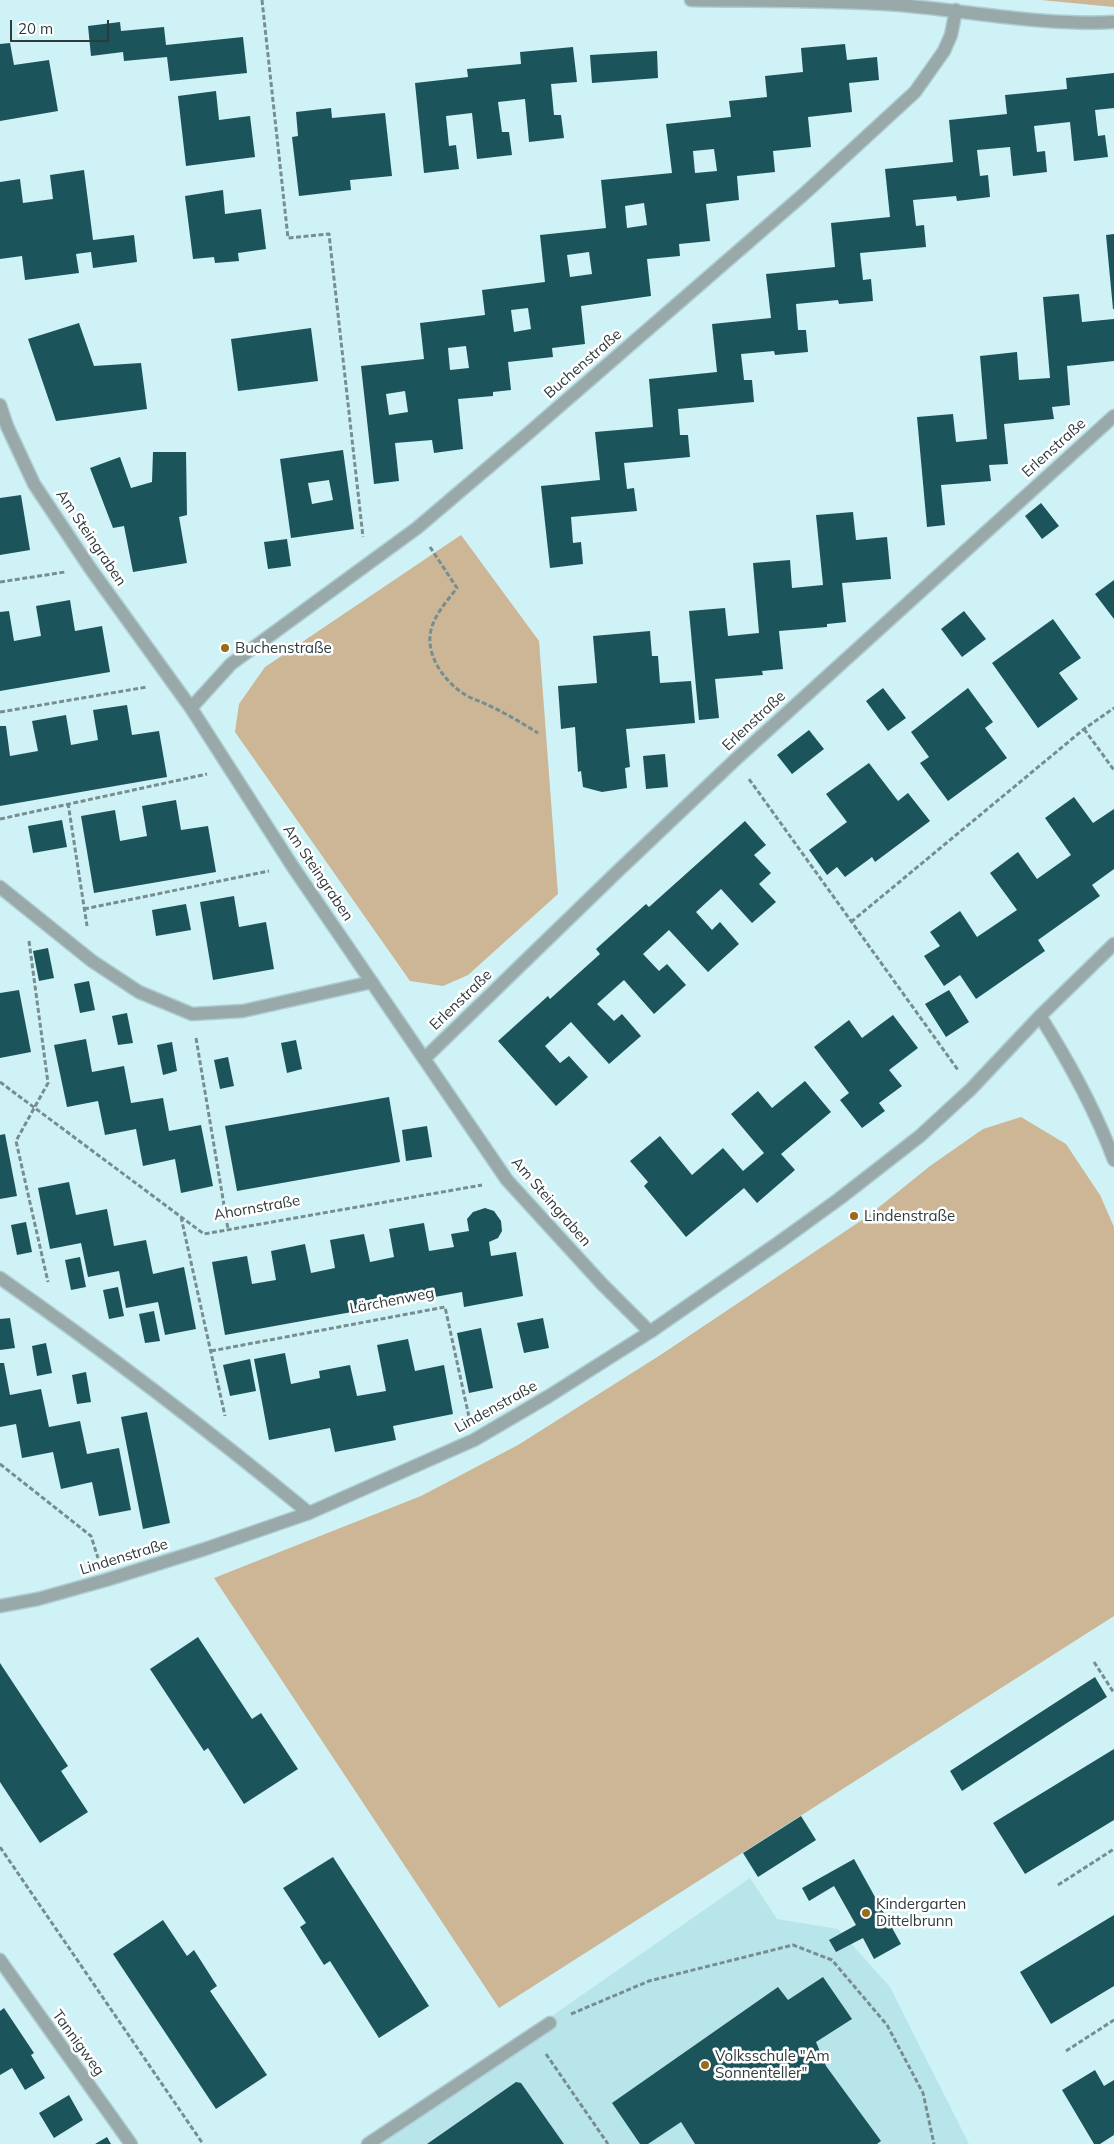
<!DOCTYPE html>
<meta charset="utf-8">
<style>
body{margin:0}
#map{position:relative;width:1114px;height:2144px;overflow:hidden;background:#cef2f6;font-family:Mulish,sans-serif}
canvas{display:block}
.scale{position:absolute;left:10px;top:20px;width:99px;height:22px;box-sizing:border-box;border:2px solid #2d3b3d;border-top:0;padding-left:6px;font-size:15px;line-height:18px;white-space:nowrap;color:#2d3b3d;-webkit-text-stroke:4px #fff;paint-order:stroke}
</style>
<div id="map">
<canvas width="1114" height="2144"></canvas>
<div class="scale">20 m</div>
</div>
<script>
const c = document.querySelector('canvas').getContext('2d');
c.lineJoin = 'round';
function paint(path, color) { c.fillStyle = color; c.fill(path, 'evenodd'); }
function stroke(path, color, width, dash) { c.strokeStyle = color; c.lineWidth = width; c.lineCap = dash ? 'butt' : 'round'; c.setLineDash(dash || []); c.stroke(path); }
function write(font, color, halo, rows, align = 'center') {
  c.font = font + ' Mulish,sans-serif'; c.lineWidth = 5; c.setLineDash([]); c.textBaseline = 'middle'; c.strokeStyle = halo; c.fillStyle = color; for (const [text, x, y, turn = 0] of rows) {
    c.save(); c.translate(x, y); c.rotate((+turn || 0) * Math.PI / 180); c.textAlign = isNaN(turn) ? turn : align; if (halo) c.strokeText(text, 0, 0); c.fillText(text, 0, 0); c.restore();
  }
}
const built = new Path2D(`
 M750,1878L777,1919L838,1929L890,1987L969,2144H368Z`);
const green = new Path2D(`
 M1041,0H1114V7Z
 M461,535L539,641L558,894L468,975L443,986L410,981L235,732L239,704L265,667Z
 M1021,1117L1066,1144L1100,1195L1114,1227V1616L499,2008L214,1578L421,1496L518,1445L662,1354L868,1216L930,1166L983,1129Z`);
const building = new Path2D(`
 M120,22L121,31L164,27L166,45L243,37L247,73L170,81L167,57L124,61L123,52L91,56L88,26Z
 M10,43L14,65L49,60L58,111L0,121V44Z
 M845,44L847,60L877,57L879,80L849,83L852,112L808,117L811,147L773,151L775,172L737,176L739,200L706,204L710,241L679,244L680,256L647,259L651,296L581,306L585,344L552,348L553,357L508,362L511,390L493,392V396L458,399L463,449L434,453L432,440L395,443L399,481L374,484L361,366L424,359L420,323L485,315L482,290L545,282L540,235L606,228L601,180L672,173L666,124L731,117L729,101L767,97L765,76L803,72L801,48ZM714,149L717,171L695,173L693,151ZM644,203L647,225L627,228L625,206ZM589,252L592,274L570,277L567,255ZM528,308L531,329L514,332L511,310ZM466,346L469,368L450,370L448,348ZM405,391L408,412L389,415L386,394Z
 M573,47L577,82L551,84L554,115H561L564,138L529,142L525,99L498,102L502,132H509L512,155L477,159L472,113L446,116L449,146L456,145L459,169L424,173L415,83L468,77L467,69L521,64L520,52Z
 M657,51L658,78L592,83L590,55Z
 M1114,73V108L1095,110L1098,136L1105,135L1108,157L1074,161L1070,122L1034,126L1037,152L1045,151L1047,172L1013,176L1010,147L977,150L980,176L988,175L990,197L957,201L956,196L913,200L916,226L924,225L926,247L860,253L863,280L871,279L873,301L839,304L838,300L796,304L798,330H806L808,352L775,355L774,351L741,354L744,380H752L754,402L678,409L680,435H688L690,457L624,463L627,489L634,488L637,511L571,517L573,543L581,542L583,564L550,568L541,486L600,480L595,432L653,427L649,379L717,372L712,324L771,318L766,274L835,267L831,223L890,217L885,169L953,162L949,120L1007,114L1005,95L1067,89L1066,78Z
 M216,91L219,120L250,116L255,157L186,166L178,96Z
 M331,108L332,118L385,113L392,176L350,180L351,190L299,196L292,137L298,136L296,112Z
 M84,170L93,240L134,235L137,262L93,268L91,252L76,254L79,273L25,280L22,256L0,259V182L20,179L23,203L53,199L50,175Z
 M223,190L225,214L261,209L266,249L238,253L239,261L215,263L214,257L193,259L185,196Z
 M1114,234V309H1113L1106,235Z
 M1079,294L1082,322L1114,319V361L1067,366L1070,405L1052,407L1054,419L1004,424L1008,464L989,465L991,481L941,485L945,525L927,527L917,417L953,414L956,442L987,439L980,356L1017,352L1019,380L1050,378L1043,297Z
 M79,323L94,366L141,363L147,409L56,421L28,339Z
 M311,328L318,381L238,391L231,339Z
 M343,450L354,529L291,538L280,459ZM329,480L333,500L312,504L308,483Z
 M153,452H186L187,515L179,517L187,563L133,572L124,526L113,528L90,468L120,457L131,488L152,482Z
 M21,495L30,550L0,555V498Z
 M1041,503L1059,526L1042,539L1025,516Z
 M853,512L856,540L887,537L891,579L842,583L846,622L827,624V627L779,631L783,669L762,671L763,675L715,679L719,718L699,720L689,611L725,608L728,636L759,633L753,563L790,560L792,588L823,585L816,515Z
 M287,539L291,566L268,569L264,542Z
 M1114,580V619L1095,594Z
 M70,600L75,631L102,626L110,672L0,691V612L9,611L14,641L41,636L36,606Z
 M964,611L986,639L962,657L941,629Z
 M1053,619L1081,658L1059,673L1078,699L1038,728L992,663Z
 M650,631L652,656H658L660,683L691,681L695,723L626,729L630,767L625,768L627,788L602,792L583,787L581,771L578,772L575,727L561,729L558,686L597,683L593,636Z
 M883,688L906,718L888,731L866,701Z
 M968,688L993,722L985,728L1007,758L948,801L920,763L929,757L911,732Z
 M127,705L132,735L159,731L167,777L0,806V726H6L10,756L38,751L32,721L66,715L71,745L98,740L93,710Z
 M809,730L824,749L792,774L777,755Z
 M665,754L668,787L646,789L643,756Z
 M869,763L898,801L908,793L930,821L875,862L872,857L845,877L837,867L827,875L809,850L847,822L826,794Z
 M1074,797L1093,823L1114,809V869L1092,885L1100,896L1038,940L1045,951L976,999L960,975L944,986L924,956L940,946L930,932L960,911L977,937L1017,910L990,873L1018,852L1037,879L1071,855L1045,818Z
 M176,800L181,830L208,826L216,872L94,893L81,816L115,810L120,841L147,836L142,806Z
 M62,820L67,847L33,853L28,826Z
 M745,821L766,845L754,855L771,873L759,884L776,902L752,923L721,889L696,912L712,930L720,922L739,944L708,972L669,930L643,954L659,971L667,964L686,985L654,1014L624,980L597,1004L614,1021L622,1014L641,1036L609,1064L571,1022L545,1046L560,1063L569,1056L588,1077L556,1106L498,1041L548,996L550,999L600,954L596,949L646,904L649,907Z
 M234,896L239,927L266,922L274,969L213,980L200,902Z
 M186,904L191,930L156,936L152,910Z
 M48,948L54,978L39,981L33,951Z
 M89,981L95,1010L80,1013L74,984Z
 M19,990L31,1052L0,1058V993Z
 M949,990L969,1022L946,1037L925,1004Z
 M127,1013L133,1043L118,1045L112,1016Z
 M893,1015L918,1048L889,1070L902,1086L879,1103L885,1111L862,1128L840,1100L849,1093L814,1047L849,1020L862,1038Z
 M86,1039L92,1072L124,1066L131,1103L163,1098L169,1131L201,1125L213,1186L181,1193L175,1159L143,1166L136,1129L105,1135L98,1101L67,1107L54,1045Z
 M296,1040L302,1069L287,1073L281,1043Z
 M172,1042L177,1071L163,1075L157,1045Z
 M228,1057L234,1086L220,1089L214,1060Z
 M805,1081L831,1112L781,1154L795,1170L757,1203L744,1188L686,1237L644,1186L648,1182L630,1161L660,1136L692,1175L723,1148L743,1171L764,1153L731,1114L758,1091L772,1108Z
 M389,1097L400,1162L237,1191L225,1126Z
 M427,1126L432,1157L406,1161L402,1130Z
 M5,1134L17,1196L0,1199V1135Z
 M69,1182L76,1215L107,1209L114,1246L146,1240L153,1274L184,1267L196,1329L165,1335L158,1302L126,1308L119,1271L88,1277L81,1243L50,1249L38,1188Z
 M485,1208L494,1211L501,1221L502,1231L498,1238L489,1242L491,1256L516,1252L523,1296L464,1307L462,1292L225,1335L212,1262L247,1256L252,1284L276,1280L271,1251L305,1244L311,1273L335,1268L330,1240L364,1234L370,1262L394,1257L389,1229L424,1223L429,1251L454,1247L451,1234L469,1231L467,1219L473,1212Z
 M26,1222L32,1252L17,1255L11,1225Z
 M80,1257L86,1287L71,1290L65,1260Z
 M118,1287L124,1316L109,1319L103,1290Z
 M154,1311L160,1341L145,1343L139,1314Z
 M10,1318L15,1348L0,1350V1319Z
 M543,1318L549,1348L524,1353L517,1323Z
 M481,1328L493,1388L469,1393L457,1333Z
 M408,1339L415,1371L444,1365L453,1414L393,1426L396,1440L335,1452L330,1428L269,1440L254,1359L285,1353L291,1384L320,1378L319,1371L350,1365L357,1396L386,1391L377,1345Z
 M46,1343L52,1373L37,1376L32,1346Z
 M250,1359L256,1391L230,1396L223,1365Z
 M0,1363H4L10,1395L41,1389L49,1427L80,1421L87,1454L119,1448L131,1510L99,1516L92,1482L61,1489L53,1452L22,1458L16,1424L0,1427Z
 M86,1372L91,1402L77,1404L72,1375Z
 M147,1412L170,1523L143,1529L121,1417Z
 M198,1637L252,1719L261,1713L298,1769L244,1804L208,1748L204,1751L150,1669Z
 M0,1663L68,1766L61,1771L88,1812L40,1843L0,1782Z
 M1095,1677L1107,1697L962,1791L950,1771Z
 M1114,1749V1820L1025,1874L993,1823Z
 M801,1816L816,1840L758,1877L743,1853Z
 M333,1857L429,2006L379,2038L330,1961L324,1965L300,1927L306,1923L283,1888Z
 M854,1859L901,1944L874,1959L863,1938L836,1952L829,1940L856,1925L834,1886L809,1901L802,1888Z
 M1114,1915V1986L1051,2024L1020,1972Z
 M163,1920L187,1956L194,1950L217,1986L210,1991L267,2075L216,2109L113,1954Z
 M823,1977L852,2019L816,2042L826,2066L881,2141L877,2144H695L681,2122L648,2144H640L612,2103L778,1987L788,2000Z
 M4,2008L34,2053L31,2055L45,2078L25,2090L12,2068L0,2075V2011Z
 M1095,2070L1104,2086L1114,2080V2135L1100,2144H1094L1062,2090Z
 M516,2082L521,2083L564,2144H427Z
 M69,2095L83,2120L54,2138L39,2113Z
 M107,2137L111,2144H95Z`);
const path = new Path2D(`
 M262,0L288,238L329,234L363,537
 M430,547L457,588C447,601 435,614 431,630C425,655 444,681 464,694C471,699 480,701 488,705C505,713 522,723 538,733
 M0,582L65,572
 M0,712L147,687
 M1084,729L1114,770
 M749,779L958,1070
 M68,803L87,926
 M0,819L207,774
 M84,909L269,871
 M851,922L1084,729L1114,708
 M29,941L48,1083L16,1141L48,1282
 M196,1038L228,1229
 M0,1082L204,1234L482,1185
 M181,1217L225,1416
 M211,1351L445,1307L469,1417
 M0,1464L91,1536L98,1558
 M1094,1662L1114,1693
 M0,1847L203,2144
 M1058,1885L1114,1849
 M571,2014L649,1981L793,1945L832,1960L887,2025L923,2093L934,2144
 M1066,2051L1114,2020
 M546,2054L608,2144`);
const service = new Path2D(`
 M368,2144L550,2023`);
const minor = new Path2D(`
 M691,0C760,1 830,0 899,5C970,11 1042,26 1114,22
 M0,405L7,426L34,484L90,568L191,708L293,867L507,1180L602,1284L650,1332
 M191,708L231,664L417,528L524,437L804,194L915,92L944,51L951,35L956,10
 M0,887L92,961L139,992L192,1014L243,1011L372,982
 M1040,1016C1069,1062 1095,1109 1114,1160
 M425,1058L619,870L735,760L1114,416
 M0,1278C106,1352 209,1431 309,1513
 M0,1606L38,1599L106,1580L205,1549L309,1513L474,1440L549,1396L650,1332L781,1241L839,1199L920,1136L971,1089L1040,1016L1114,944
 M0,1960L131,2144`);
const markers = [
 [225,648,5,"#986c1a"],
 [854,1216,5,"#986c1a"],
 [866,1913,5,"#986c1a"],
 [705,2065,5,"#986c1a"]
];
const streetNames = [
 ["Buchenstraße",583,364,-41],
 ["Erlenstraße",1054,448,-42],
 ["Am Steingraben",91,538,56],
 ["Erlenstraße",754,721,-43],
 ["Am Steingraben",318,873,56],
 ["Erlenstraße",461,1000,-44],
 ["Am Steingraben",551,1202,49],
 ["Ahornstraße",257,1208,-10],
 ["Lärchenweg",392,1301,-11],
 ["Lindenstraße",496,1407,-29],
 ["Lindenstraße",124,1557,-17],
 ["Tannigweg",78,2043,54]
];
const poiNames = [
 ["Buchenstraße",235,648],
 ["Lindenstraße",864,1216],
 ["Kindergarten",876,1904],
 ["Dittelbrunn",876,1921],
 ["Volksschule \"Am",715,2056],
 ["Sonnenteller\"",715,2073]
];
paint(built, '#b8e5ea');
paint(green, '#ccb696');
paint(building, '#1b555b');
stroke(service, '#aecdd1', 15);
stroke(minor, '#aecdd1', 15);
stroke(path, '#768e90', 3, [5, 2.5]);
stroke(service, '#99a8a9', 12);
stroke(minor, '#99a8a9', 12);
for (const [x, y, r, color] of markers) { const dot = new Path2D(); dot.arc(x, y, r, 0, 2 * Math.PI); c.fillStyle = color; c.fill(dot); stroke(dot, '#fff', 2); }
write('15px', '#2d3b3d', '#fff', streetNames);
write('15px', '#2d3b3d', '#fff', poiNames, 'left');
</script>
